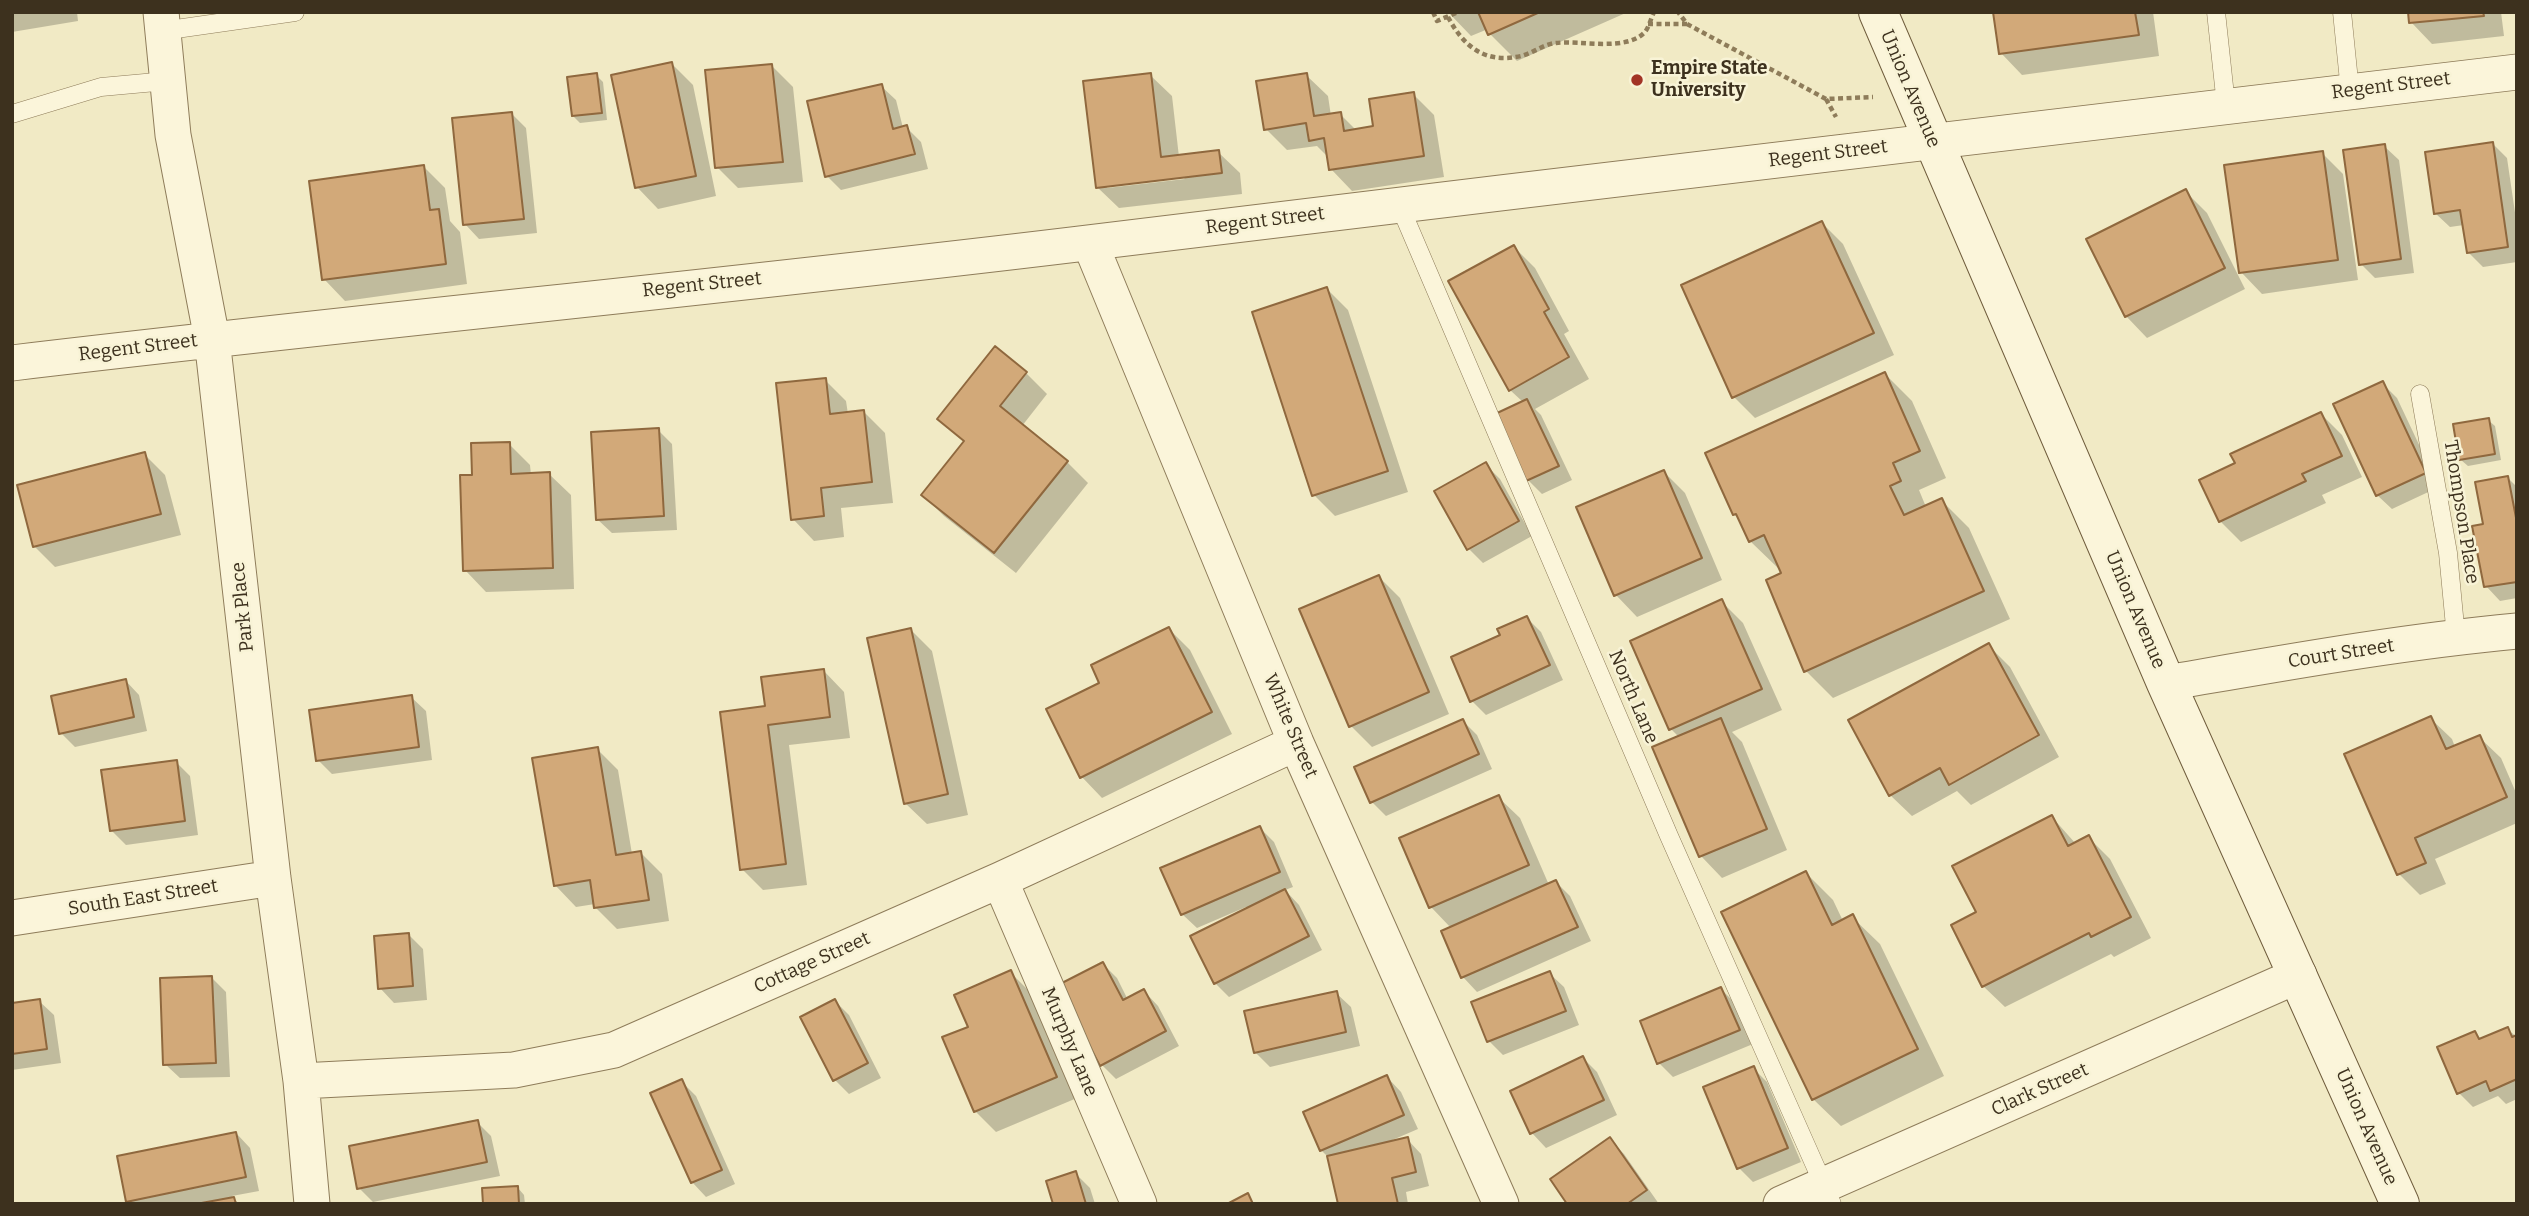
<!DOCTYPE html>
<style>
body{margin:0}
#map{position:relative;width:2529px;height:1216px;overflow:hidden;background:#f1eac5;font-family:Bitter,serif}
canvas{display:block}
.frame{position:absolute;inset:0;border:14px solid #3d311e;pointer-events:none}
</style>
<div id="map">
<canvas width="2529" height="1216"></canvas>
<div class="frame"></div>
</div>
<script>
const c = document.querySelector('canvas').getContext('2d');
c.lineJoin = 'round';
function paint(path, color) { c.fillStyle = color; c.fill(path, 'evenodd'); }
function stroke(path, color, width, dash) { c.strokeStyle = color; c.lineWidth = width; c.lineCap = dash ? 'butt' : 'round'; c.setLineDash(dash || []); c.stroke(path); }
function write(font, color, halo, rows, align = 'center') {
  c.font = font + ' Bitter,serif'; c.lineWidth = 5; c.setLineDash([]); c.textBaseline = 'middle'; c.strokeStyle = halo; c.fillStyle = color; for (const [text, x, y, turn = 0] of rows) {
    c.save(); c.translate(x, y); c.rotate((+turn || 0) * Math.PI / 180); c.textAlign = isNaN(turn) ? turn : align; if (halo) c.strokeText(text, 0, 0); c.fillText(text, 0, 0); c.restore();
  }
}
const shadow = new Path2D(`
 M12,12H77L78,21L12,32Z
 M1448,12H1628L1517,61L1490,34L1488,29L1471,36Z
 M1995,12H2153L2159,56L2022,75L2001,53Z
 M2410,12H2501L2504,36L2432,44L2411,22Z
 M672,64L693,85L716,196L658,209L637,187Z
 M772,66L793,87L803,182L738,188L717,167Z
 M596,75L603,82L607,120L580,123L573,116Z
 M1150,75L1172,96L1179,157L1218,152L1240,173L1242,194L1119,208L1097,187ZM1182,176L1185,179L1107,188L1106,185Z
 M1306,75L1328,96L1331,116L1340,114L1357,131L1375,128L1413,94L1434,115L1444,177L1352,191L1331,169L1329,158L1317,146L1287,150L1266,129Z
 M881,86L896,100L903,128L906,127L921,142L928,169L841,190L827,176Z
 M512,114L526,128L537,233L479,239L465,224Z
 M2493,144L2507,158L2517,226V262L2483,267L2468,252L2464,225L2450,227L2435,213Z
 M2384,146L2399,160L2414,273L2375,278L2361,264Z
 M2322,153L2343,174L2358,280L2262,294L2241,272Z
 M424,167L445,188L450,221L460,232L467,284L345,301L324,279Z
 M2186,192L2207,213L2245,289L2147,338L2126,316Z
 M1822,223L1843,244L1894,355L1755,418L1734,397L1683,286Z
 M1514,247L1535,268L1569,331L1564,334L1589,379L1535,409L1541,415L1572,480L1542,494L1528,480L1523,402L1510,390Z
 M1327,289L1348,310L1408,492L1335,516L1314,495Z
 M1026,373L1047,394L1022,426L1067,462L1088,483L1016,573L944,516L923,495L965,443L939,419Z
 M1885,374L1912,401L1946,478L1919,490L1926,507L1941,500L1969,528L2010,619L1833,698L1806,671L1780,567L1778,568L1750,541L1741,521L1735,514Z
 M825,380L846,401L848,414L864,412L885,433L893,503L841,508L844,537L814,541L793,519Z
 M2382,383L2397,398L2439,487L2392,509L2377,495Z
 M2321,414L2342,435L2362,477L2322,495L2326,503L2241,542L2220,521L2237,464Z
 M2488,420L2495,426L2501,460L2468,466L2461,460Z
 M658,430L672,444L677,530L612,533L597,519Z
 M509,444L530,465L531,475L549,474L571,495L574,589L486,592L465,570L473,477Z
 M144,454L165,475L181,535L55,567L34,546Z
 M1486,465L1500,479L1532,536L1483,563L1469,549Z
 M1664,472L1685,493L1722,580L1637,617L1616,595L1578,508Z
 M2508,478L2517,487V598L2500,601L2486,586L2485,525Z
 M1379,577L1400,598L1449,714L1372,747L1351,726Z
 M1722,602L1743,623L1782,710L1732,732L1742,742L1787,850L1722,878L1701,856L1655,748L1680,738L1671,729Z
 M1527,618L1541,632L1563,680L1486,715L1472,701L1503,636Z
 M1169,629L1190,650L1232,734L1102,798L1081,776L1102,684Z
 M911,630L932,651L968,815L927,824L905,803Z
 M1989,646L2010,667L2059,757L1971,805L1957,791L1912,816L1890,795Z
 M823,670L844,692L850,738L789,745L807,885L763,890L742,869L767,708Z
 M125,680L139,695L147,731L75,747L61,733Z
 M411,697L426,711L432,760L332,774L318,760Z
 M2430,718L2452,739L2455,747L2479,737L2501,758L2517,795V823L2435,859L2446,884L2420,895L2399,874Z
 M1463,721L1477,735L1492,769L1386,816L1372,802Z
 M597,749L618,770L632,854L641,853L662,874L669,921L617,929L596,908L595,904L576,907L555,885Z
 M176,762L190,776L198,835L126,845L111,830Z
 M1498,797L1520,818L1549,885L1556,882L1570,896L1591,941L1477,992L1463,977L1443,932L1451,928L1431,907Z
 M2052,817L2076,844L2089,838L2110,859L2151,938L2114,957L2111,954L2005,1007L1983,986L1978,913Z
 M1260,828L1274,842L1293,887L1285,890L1299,905L1322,950L1229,997L1215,983L1247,910L1246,907L1197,928L1182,914Z
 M1806,873L1833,900L1843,921L1852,917L1880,944L1944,1076L1841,1126L1813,1099Z
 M409,935L423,949L427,1000L394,1003L380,988Z
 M1103,964L1117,978L1128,1000L1144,991L1158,1006L1179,1046L1116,1079L1102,1065Z
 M1011,973L1032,994L1077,1098L996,1132L975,1111Z
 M1549,973L1564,987L1579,1025L1503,1055L1489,1041Z
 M212,978L226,992L230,1077L180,1078L165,1064Z
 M1721,989L1735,1003L1753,1044L1673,1077L1659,1063Z
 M1336,993L1351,1007L1360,1046L1270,1067L1256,1053Z
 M39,1001L54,1015L61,1063L12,1070V1004Z
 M835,1001L849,1015L881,1078L849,1094L835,1080Z
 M2507,1029L2517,1037V1099L2506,1104L2498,1096L2473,1107L2459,1093L2475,1033L2482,1040Z
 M1583,1058L1597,1072L1617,1115L1546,1148L1532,1133L1512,1091Z
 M1753,1068L1767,1082L1801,1162L1753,1182L1739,1168Z
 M1387,1077L1401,1092L1418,1129L1390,1141L1407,1139L1421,1154L1429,1186L1406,1192L1408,1204H1340L1329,1158L1321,1150Z
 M681,1081L696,1096L735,1184L706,1197L692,1182Z
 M477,1122L491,1136L500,1176L373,1202L359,1188Z
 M236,1133L250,1148L259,1191L232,1196L239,1204H131L128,1201Z
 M1610,1140L1624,1154L1659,1204H1570Z
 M1075,1173L1090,1188L1095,1204H1055Z
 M518,1188L524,1195L525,1204H485Z`);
const building = new Path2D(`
 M1478,12H1540L1488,35Z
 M1993,12H2135L2139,35L1999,54Z
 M2408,12H2483L2484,16L2409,23Z
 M672,62L696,176L635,188L611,75Z
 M772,64L783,162L715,168L705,70Z
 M597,73L602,113L572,116L567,77Z
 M1151,73L1161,157L1219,150L1222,173L1096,188L1083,81Z
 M1307,73L1314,116L1341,112L1344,131L1373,126L1369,99L1414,92L1424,156L1329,170L1324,138L1309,141L1306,123L1264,130L1256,81Z
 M882,84L893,129L907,125L915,154L825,177L807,101Z
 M512,112L524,219L463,225L452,118Z
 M2493,142L2508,247L2467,253L2460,210L2434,214L2425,152Z
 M2385,144L2401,259L2359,265L2343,150Z
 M2323,151L2338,260L2239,273L2224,165Z
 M424,165L430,210L439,209L446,264L322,280L309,181Z
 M2186,189L2225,268L2125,317L2086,239Z
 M1822,221L1874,333L1732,398L1681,285Z
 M1514,245L1549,309L1544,312L1569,357L1509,391L1448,281Z
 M1327,287L1388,471L1312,496L1252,312Z
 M995,346L1027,372L1000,406L1068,461L994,553L921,495L964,441L937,419Z
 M1885,372L1920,451L1893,463L1901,481L1890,486L1904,515L1942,498L1984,591L1804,672L1766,580L1781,573L1764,535L1749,542L1736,514L1733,515L1705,453Z
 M826,378L830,414L864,410L872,482L821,488L824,516L791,520L776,383Z
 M2383,381L2426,473L2376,496L2333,404Z
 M1527,399L1559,466L1526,481L1495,414Z
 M2321,412L2342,456L2302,474L2306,481L2219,522L2199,480L2235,463L2230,454Z
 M2489,418L2495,454L2459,460L2453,424Z
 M659,428L664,516L596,520L591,432Z
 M510,442L511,474L550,472L553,568L463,571L460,475H472L471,443Z
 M145,452L161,514L33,547L17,485Z
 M1486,462L1519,521L1467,550L1434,491Z
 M1664,470L1702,558L1614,596L1576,507Z
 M2508,476L2517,523V582L2484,587L2472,526L2483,524L2475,482Z
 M1379,575L1429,692L1349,727L1299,609Z
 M1722,599L1762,689L1669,730L1630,641Z
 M1527,616L1550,665L1470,702L1451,657L1500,635L1497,629Z
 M1169,627L1212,712L1080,778L1046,709L1099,683L1091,665Z
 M911,628L948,794L904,804L867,638Z
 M1989,643L2039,735L1949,785L1940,768L1889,796L1848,720Z
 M824,669L830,717L768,725L786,864L740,870L720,712L765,706L761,677Z
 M126,679L134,717L59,734L51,696Z
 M412,695L419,747L316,761L309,710Z
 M2431,716L2446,749L2480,735L2507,797L2415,838L2426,863L2397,875L2344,754Z
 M1721,718L1767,829L1699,857L1652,747Z
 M1463,719L1479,754L1370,803L1354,767Z
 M598,747L616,855L641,851L649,900L594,908L590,880L554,886L532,758Z
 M177,760L185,821L110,831L101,770Z
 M1499,795L1529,865L1429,908L1399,838Z
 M2052,815L2068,846L2089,835L2131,917L2091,937L2089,933L1982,987L1951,925L1976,912L1952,866Z
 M1260,826L1280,872L1181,915L1160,868Z
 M1806,871L1832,925L1853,914L1918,1049L1812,1100L1721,912Z
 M1556,880L1578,927L1461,978L1441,931Z
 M1285,889L1309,936L1214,984L1190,936Z
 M409,933L413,986L378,989L374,936Z
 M1103,962L1123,1000L1144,989L1166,1031L1100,1066L1058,985Z
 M1011,970L1057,1077L974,1112L942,1037L968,1027L954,995Z
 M1550,971L1566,1011L1487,1042L1471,1002Z
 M212,976L216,1063L163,1065L160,978Z
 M1721,987L1740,1030L1657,1064L1640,1021Z
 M1337,991L1346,1032L1254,1053L1244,1011Z
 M40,999L47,1049L12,1054V1003Z
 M835,999L868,1063L833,1081L800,1017Z
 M2508,1027L2512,1037L2517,1035V1079L2490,1091L2486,1081L2457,1094L2437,1047L2475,1031L2479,1039Z
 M1583,1056L1604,1100L1530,1134L1510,1091Z
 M1754,1066L1788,1148L1737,1169L1703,1087Z
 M1387,1075L1404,1115L1320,1151L1303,1112Z
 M682,1079L722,1170L691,1183L650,1093Z
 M478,1120L487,1162L357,1189L349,1146Z
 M236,1132L246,1177L126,1202L117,1156Z
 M1408,1137L1416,1172L1392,1178L1398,1204H1338L1327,1156Z
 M1610,1137L1647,1190L1627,1204H1567L1550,1179Z
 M1076,1171L1086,1204H1053L1046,1181Z
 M518,1186L519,1204H483L482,1188Z
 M1248,1193L1253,1204H1227Z
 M234,1197L236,1204H196Z`);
const path = new Path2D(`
 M1433,12L1437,21L1458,12
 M1448,17C1464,47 1485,64 1521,56C1533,53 1544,44 1556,43C1581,40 1626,52 1645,32C1649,27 1651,18 1654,12
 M1648,24H1687L1678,12
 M1687,24L1826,99L1873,97
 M1826,99L1836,117`);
const service = new Path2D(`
 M2216,12L2226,105
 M2342,12L2350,91
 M162,31L295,12
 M12,114L101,87L167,81
 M1399,204L1669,836L1832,1204
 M2420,394L2448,553L2456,637`);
const minor = new Path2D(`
 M161,12L173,135L212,339L273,878L301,1081L312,1204
 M1090,243L1296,743L1501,1204
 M12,363C373,320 735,286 1095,242C1569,185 2043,126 2517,72
 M2166,683C2283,663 2399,642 2517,631
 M1000,880L1139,1204
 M12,918L273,878
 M301,1081L514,1070L614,1050L1000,880L1296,743
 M1781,1204L2299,975`);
const secondary = new Path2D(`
 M1878,12L2166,683L2400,1204`);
const markers = [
 [1637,80,7,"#a23425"]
];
const poiNames = [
 ["Empire State",1651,69],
 ["University",1651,91]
];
const streetNames = [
 ["Regent Street",2391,86,-7],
 ["Union Avenue",1910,89,67],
 ["Regent Street",1828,154,-7],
 ["Regent Street",1265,221,-7],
 ["Regent Street",702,285,-6],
 ["Regent Street",138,348,-7],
 ["Thompson Place",2461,512,81],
 ["Park Place",243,607,-96],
 ["Union Avenue",2135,610,67],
 ["Court Street",2341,654,-9],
 ["North Lane",1633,697,67],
 ["White Street",1290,726,67],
 ["South East Street",143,898,-9],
 ["Cottage Street",812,963,-24],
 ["Murphy Lane",1069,1042,67],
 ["Clark Street",2040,1090,-24],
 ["Union Avenue",2366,1127,66]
];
paint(shadow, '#0003');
paint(building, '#d2a979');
stroke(building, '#8f683e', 2);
stroke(service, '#8e7c5a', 19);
stroke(minor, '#8e7c5a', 37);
stroke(secondary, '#705d3d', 40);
stroke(path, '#8e7c5a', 4.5, [5, 3.5]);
stroke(service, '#fbf5da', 18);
stroke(minor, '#fbf5da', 35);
stroke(secondary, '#fbf5da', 38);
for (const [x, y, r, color] of markers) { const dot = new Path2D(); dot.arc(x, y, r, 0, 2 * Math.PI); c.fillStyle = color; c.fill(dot); stroke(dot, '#f8f3d6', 2.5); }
write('bold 19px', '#3d311e', '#f8f3d6', poiNames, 'left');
write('19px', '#3d311e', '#f8f3d6', streetNames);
</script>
